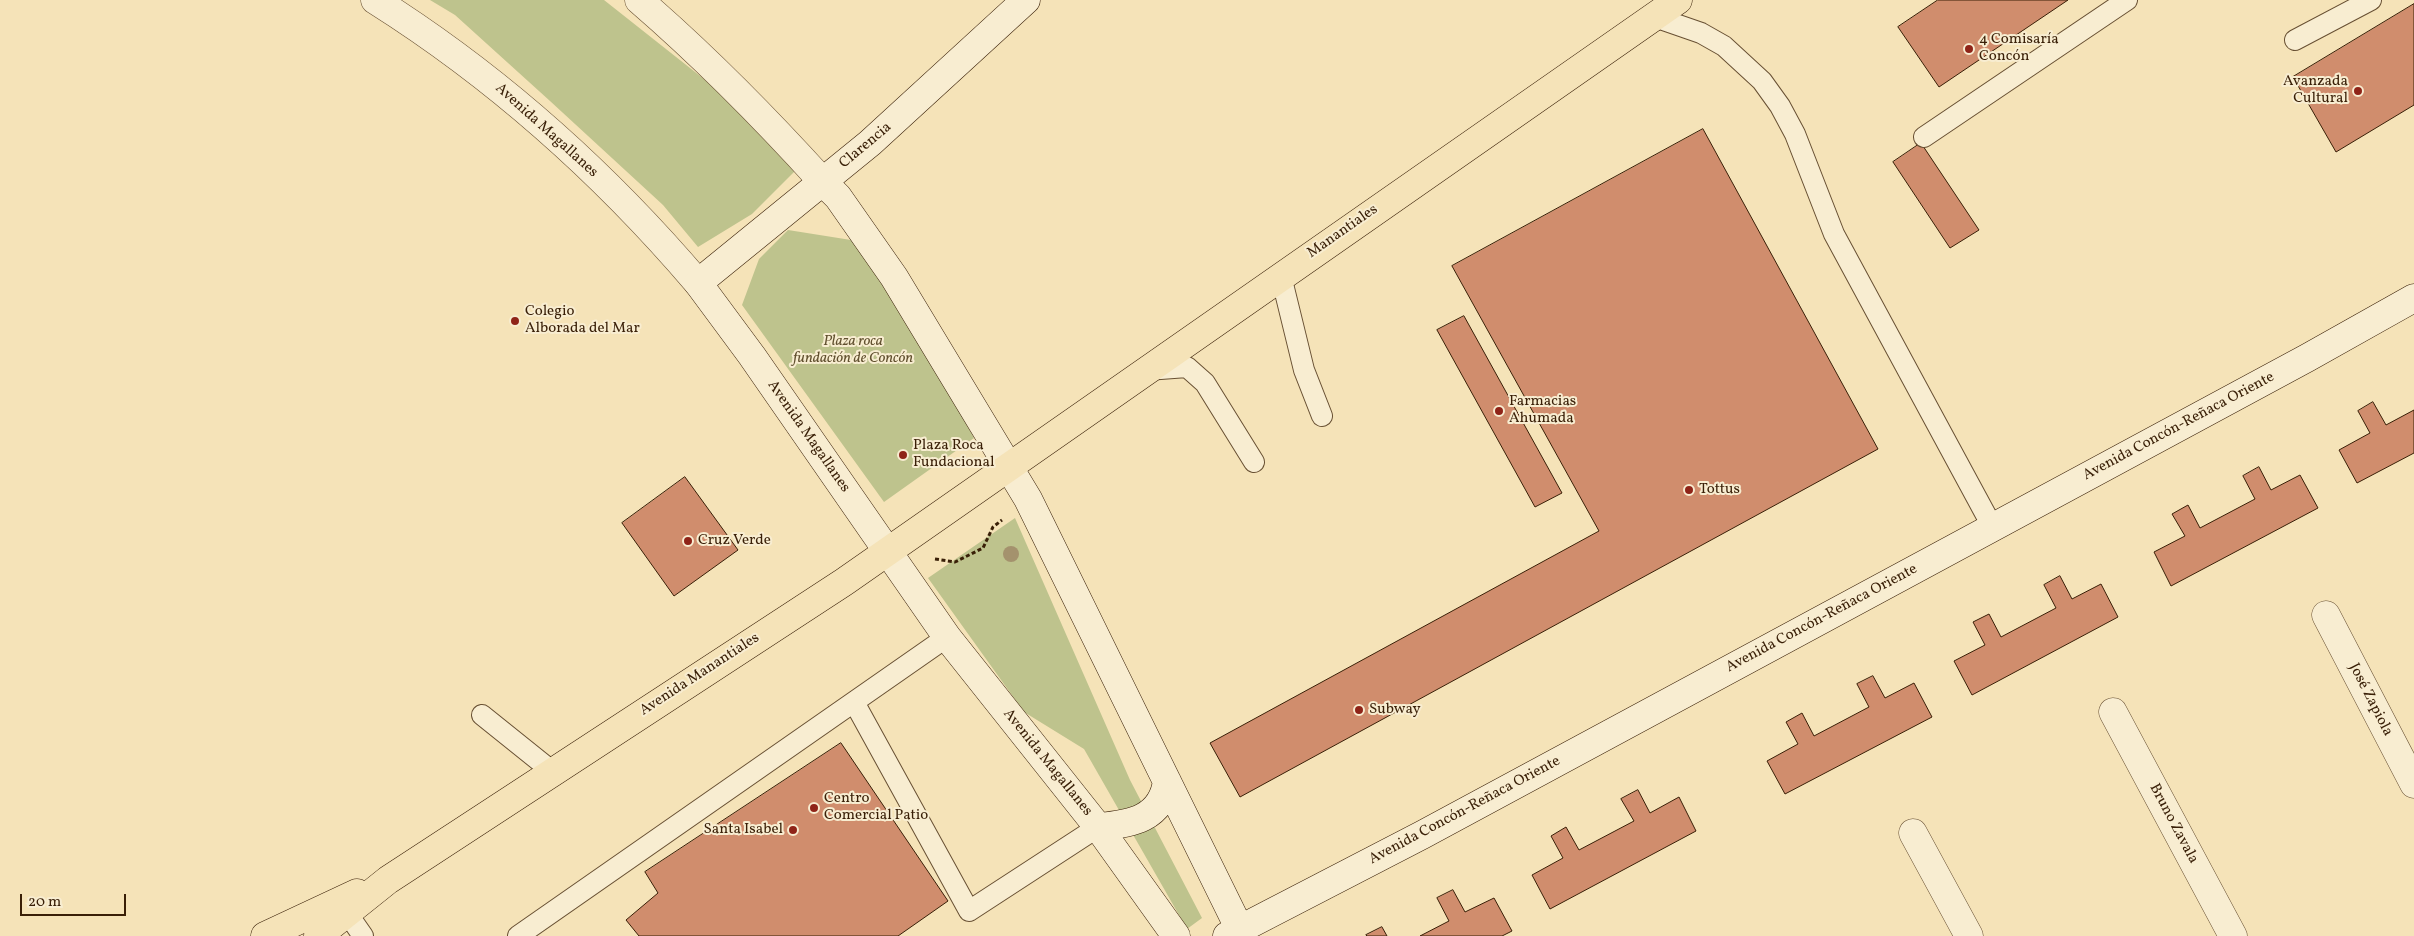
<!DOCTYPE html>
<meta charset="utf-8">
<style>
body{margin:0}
#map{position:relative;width:2414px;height:936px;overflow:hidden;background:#f5e3b8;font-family:Vollkorn,serif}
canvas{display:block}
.scale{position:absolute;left:20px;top:894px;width:106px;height:22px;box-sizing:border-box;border:2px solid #391f07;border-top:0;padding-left:6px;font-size:15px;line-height:18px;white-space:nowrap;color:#391f07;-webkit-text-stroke:4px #f8edd1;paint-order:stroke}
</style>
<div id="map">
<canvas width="2414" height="936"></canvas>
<div class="scale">20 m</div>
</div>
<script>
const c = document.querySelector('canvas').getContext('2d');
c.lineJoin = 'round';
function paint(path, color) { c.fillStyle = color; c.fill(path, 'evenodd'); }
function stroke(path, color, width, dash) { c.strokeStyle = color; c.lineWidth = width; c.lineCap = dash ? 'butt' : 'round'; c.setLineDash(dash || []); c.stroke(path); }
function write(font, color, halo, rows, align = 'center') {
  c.font = font + ' Vollkorn,serif'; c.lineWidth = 4; c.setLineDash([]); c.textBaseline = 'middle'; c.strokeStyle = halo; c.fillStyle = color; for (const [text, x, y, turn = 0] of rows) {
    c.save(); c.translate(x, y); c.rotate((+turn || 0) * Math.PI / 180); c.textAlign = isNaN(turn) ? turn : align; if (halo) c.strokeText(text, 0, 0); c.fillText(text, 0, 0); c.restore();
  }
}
const green = new Path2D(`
 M430,0H604L714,87L795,171L752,214L698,247L663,205L550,101L455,15Z
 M788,230L851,240L918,332L974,438L884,502L742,305L759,259Z
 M1015,518L1130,780L1202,918L1187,929L1084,749L1024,712L928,578Z`);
const building = new Path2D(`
 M1938,0H2068L1939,87L1898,27Z
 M2414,4V105L2336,152L2293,77Z
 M1703,129L1878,449L1240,797L1210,743L1599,531L1452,266Z
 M1921,143L1979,230L1950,248L1893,162Z
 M1464,316L1562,493L1535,507L1437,330Z
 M2373,402L2386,425L2414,410V453L2357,483L2339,450L2370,433L2358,411Z
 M2259,467L2271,490L2300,475L2318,508L2171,586L2154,552L2185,536L2172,514L2188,505L2200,528L2255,499L2243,476Z
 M685,477L738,550L674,596L622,523Z
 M2060,576L2072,599L2101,584L2118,617L1972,695L1954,661L1985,645L1973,622L1989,614L2001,637L2056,608L2044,585Z
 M1873,676L1885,698L1914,683L1932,717L1785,794L1767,761L1798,744L1786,722L1802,713L1814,736L1869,707L1857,684Z
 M841,743L948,901L898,936H639L626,920L658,893L645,872Z
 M1638,790L1650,813L1679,797L1696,831L1550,909L1532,875L1563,858L1551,836L1566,827L1579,850L1634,821L1621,799Z
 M1453,890L1465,912L1494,898L1512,931L1502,936H1420L1449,921L1437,898Z
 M1382,927L1387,936H1367L1366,935Z`);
const path = new Path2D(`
 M935,559L955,562L983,548L993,527L1002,520`);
const lane = new Path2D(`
 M1652,16L1701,33L1724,46L1762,81L1780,106L1795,134L1834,234L1993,528
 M2295,40L2371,0
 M1924,137L2127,0
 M1281,276L1304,370L1322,416
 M1147,370L1187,367L1205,383L1254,462
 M854,702L969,911L1098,827
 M482,715L553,772
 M347,913L363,936
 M518,936L947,637`);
const street = new Path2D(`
 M375,0C497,77 605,174 698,283
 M639,0C705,57 765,118 823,182
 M2326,615L2414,784
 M2113,712L2233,936
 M1913,833L1969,936`);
const secondary = new Path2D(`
 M1026,0L870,143L698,283L752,356L947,637L1098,827L1176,936
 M823,182L838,197L894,277L1028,499L1243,936
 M1098,827C1131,824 1162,819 1167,781
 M1227,936L1422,835L2307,358L2414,298`);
const primary = new Path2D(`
 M265,936L357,893
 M318,936L388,880L844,582L1678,0`);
const trees = [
 [1011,554]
];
const markers = [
 [1969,49,5,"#8f2418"],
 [2358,91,5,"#8f2418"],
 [515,321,5,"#8f2418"],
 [1499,411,5,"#8f2418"],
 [903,455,5,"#8f2418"],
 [1689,490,5,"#8f2418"],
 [688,541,5,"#8f2418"],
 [1359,710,5,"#8f2418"],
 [814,808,5,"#8f2418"],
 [793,830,5,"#8f2418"]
];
const poiNames = [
 ["4 Comisaría",1979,40],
 ["Concón",1979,57],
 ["Avanzada",2348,82,"right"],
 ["Cultural",2348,99,"right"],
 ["Colegio",525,312],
 ["Alborada del Mar",525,329],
 ["Farmacias",1509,402],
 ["Ahumada",1509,419],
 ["Plaza Roca",913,446],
 ["Fundacional",913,463],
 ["Tottus",1699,490],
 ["Cruz Verde",698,541],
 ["Subway",1369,710],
 ["Centro",824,799],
 ["Comercial Patio",824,816],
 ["Santa Isabel",783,830,"right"]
];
const streetNames = [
 ["Avenida Magallanes",546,131,42],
 ["Clarencia",866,146,-40],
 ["Manantiales",1343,232,-35],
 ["Avenida Concón-Reñaca Oriente",2179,427,-28],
 ["Avenida Magallanes",808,437,55],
 ["Avenida Concón-Reñaca Oriente",1822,619,-28],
 ["Avenida Manantiales",700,675,-33],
 ["José Zapiola",2370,700,63],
 ["Avenida Magallanes",1047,763,51],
 ["Avenida Concón-Reñaca Oriente",1465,811,-28],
 ["Bruno Zavala",2173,824,62]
];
const parkNames = [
 ["Plaza roca",853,342],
 ["fundación de Concón",853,359]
];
paint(green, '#bec38d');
paint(building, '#d08d6d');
stroke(building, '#391f07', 1);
stroke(lane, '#685033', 22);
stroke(street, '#685033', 29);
stroke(secondary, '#391f07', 29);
stroke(primary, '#391f07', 29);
stroke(path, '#391f07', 3, [4, 2.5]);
stroke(lane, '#f8edd1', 20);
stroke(street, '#f8edd1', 28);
stroke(secondary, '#f8edd1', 28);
stroke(primary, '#f5e3b8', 28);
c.fillStyle = '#a4926d';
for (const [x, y] of trees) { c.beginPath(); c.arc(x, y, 8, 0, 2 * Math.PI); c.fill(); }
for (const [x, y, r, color] of markers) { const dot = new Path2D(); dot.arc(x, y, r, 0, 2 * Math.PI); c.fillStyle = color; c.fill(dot); stroke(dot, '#f8edd1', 2); }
write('15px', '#391f07', '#f8edd1', poiNames, 'left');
write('15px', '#391f07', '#f8edd1', streetNames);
write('italic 15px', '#61502f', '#f8edd1', parkNames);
</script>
